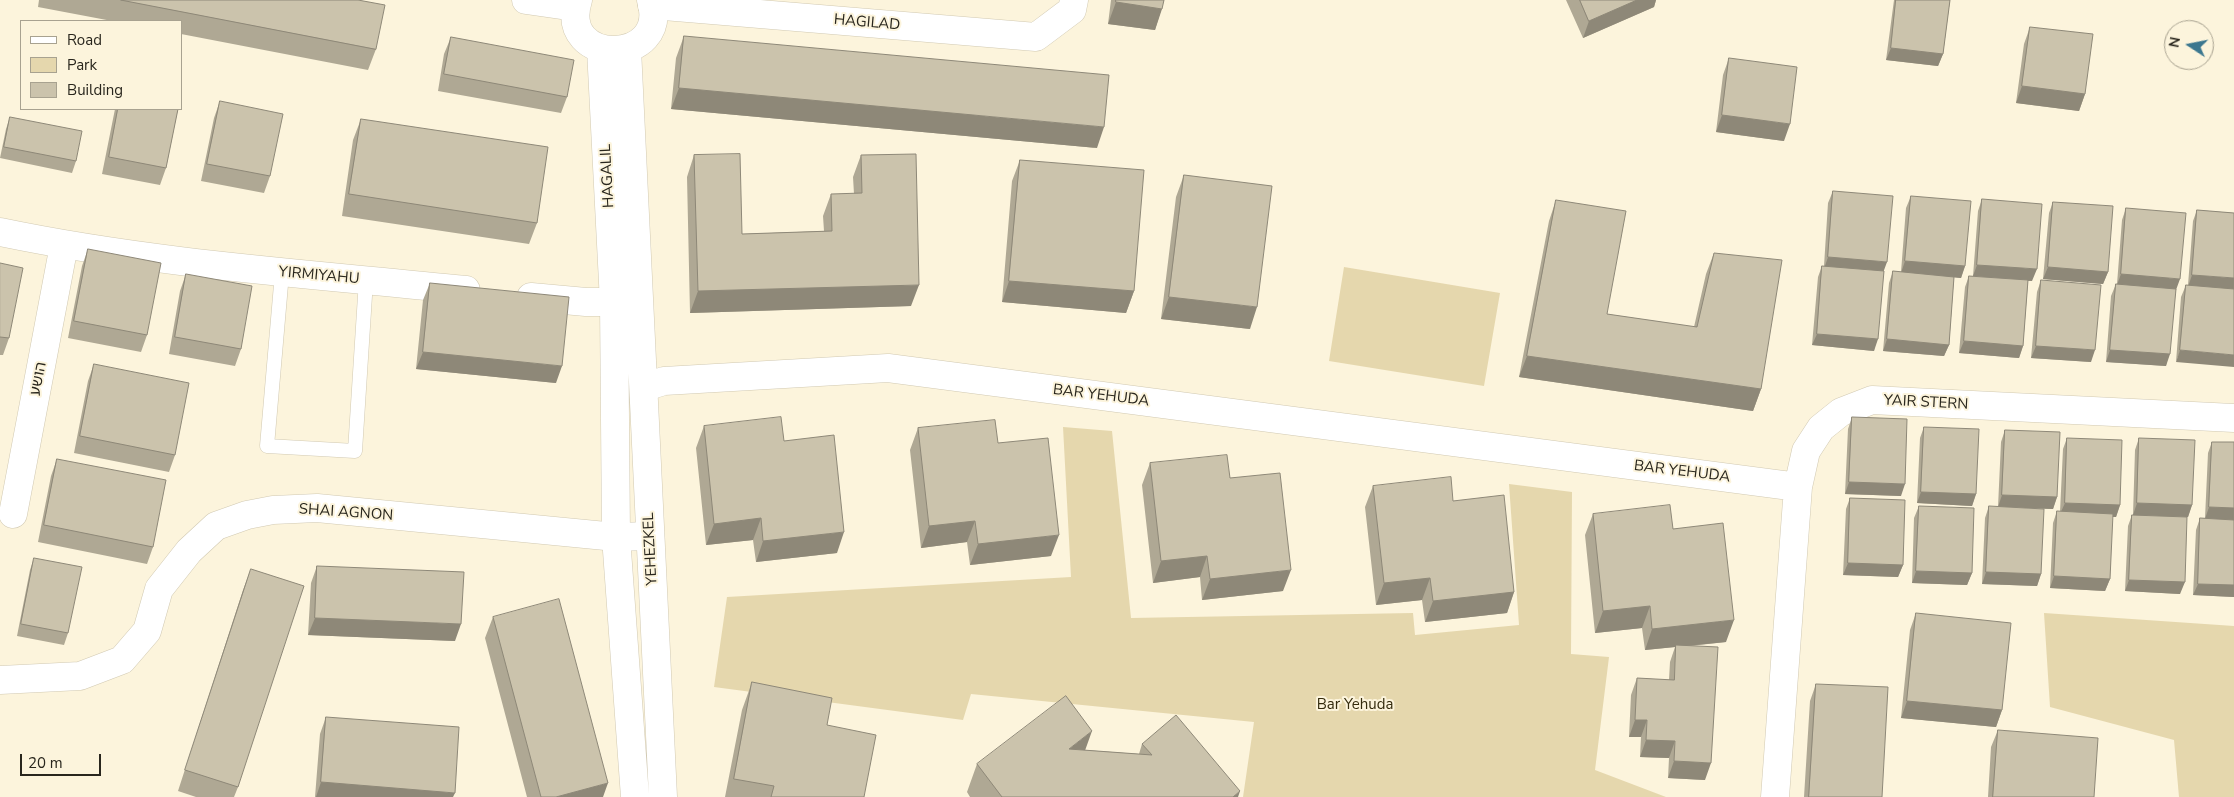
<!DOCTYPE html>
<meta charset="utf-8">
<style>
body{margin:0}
#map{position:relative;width:2234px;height:797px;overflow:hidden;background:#fcf4dc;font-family:"Nunito Sans",sans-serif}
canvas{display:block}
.legend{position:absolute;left:20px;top:20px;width:162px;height:90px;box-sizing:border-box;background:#fcf4dc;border:1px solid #a8a290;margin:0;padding:6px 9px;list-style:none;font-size:15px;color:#29261d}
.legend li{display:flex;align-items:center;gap:10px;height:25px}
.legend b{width:25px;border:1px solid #a8a290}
.north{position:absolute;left:2164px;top:20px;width:50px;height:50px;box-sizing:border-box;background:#fcf4dc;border:1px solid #a8a290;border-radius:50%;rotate:281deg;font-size:14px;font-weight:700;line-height:20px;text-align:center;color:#29261d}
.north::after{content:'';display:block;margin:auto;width:18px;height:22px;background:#3c778f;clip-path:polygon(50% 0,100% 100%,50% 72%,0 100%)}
.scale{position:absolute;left:20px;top:754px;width:81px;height:22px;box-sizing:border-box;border:2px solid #29261d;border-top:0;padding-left:6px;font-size:15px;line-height:18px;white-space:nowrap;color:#29261d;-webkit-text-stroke:4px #fcf4dc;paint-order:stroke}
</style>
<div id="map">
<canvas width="2234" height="797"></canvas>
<ul class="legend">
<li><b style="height:6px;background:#fff"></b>Road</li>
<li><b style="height:14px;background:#e5d7ad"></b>Park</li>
<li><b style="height:14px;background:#cbc3ac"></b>Building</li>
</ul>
<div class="north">N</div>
<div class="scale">20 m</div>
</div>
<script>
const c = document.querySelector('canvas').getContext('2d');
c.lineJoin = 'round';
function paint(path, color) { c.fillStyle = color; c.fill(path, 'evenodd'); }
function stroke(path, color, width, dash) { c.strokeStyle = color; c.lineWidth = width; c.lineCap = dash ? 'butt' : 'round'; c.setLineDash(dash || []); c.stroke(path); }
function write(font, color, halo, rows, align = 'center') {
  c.font = font + ' "Nunito Sans","Noto Sans Hebrew",sans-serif'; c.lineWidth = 4; c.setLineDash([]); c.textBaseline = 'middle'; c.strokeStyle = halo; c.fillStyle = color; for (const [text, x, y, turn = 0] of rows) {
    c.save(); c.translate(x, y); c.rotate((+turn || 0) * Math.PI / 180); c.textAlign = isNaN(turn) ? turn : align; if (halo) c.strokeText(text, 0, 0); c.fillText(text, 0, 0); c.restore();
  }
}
const green = new Path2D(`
 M1344,267L1500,293L1484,386L1329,361Z
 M1063,427L1112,431L1131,618L1413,613L1415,635L1519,625L1509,484L1572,492L1571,654L1609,657L1595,770L1666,797H1243L1254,722L971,694L963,720L714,687L727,597L1071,577Z
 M2044,613L2234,626V797H2179L2174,740L2050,707Z`);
const service = new Path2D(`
 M282,273L267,446L355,451L366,280`);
const minor = new Path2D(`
 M526,0L575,7
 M652,5L1036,37L1072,10L1074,0
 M0,232C153,264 311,274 466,290
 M531,297L586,302H638
 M644,391L651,385L664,381L888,368L1798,487
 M13,514L64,245
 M0,680L80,676L122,660L147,631L159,589L189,551L216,526L247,515L273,510L317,508L616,537L650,536
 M1775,797L1798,487L1806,451L1821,428L1841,412L1872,400L2234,418`);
const tertiary = new Path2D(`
 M578,0C557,67 671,66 651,0
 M601,49L614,302L616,537L635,797
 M627,49L663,797`);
const wall = new Path2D(`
 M39,0H358L376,49L368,70L181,34V21H112L38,7Z
 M1111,0H1164L1155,30L1108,24Z
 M1566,0H1656L1654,7L1583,38Z
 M1894,0H1950L1943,54L1938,66L1886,60Z
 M2030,27L2085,94L2079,111L2016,103L2024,44Z
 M684,36L1097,148L671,109L676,58Z
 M451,37L567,97L561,113L438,91L444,54Z
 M1729,58L1784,141L1716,132L1723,75Z
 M220,101L270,176L264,193L201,181L214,118Z
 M115,109H178L166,168L160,185L102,174Z
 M10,117L76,161L72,173L0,158L6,129Z
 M361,119L537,223L529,244L342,216L353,140Z
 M694,155L742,234L824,231L823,216L831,194H854L853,177L861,155L911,306L690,313L687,177Z
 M1020,160L1134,291L1126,313L1002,302L1012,181Z
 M1184,175L1250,329L1161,319L1176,197Z
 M1833,191L1884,271L1874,351L1812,345L1818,277L1822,266H1824L1828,203Z
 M1911,196L1965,266L1961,278L1954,277L1949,345L1944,356L1883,351L1889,283L1893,271L1901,272L1906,208Z
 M1982,199L2032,281H2028L2023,346L2019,358L1959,353L1965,287L1969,276H1973L1978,211Z
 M1556,200L1607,314L1694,327L1706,274L1714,253L1761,389L1753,411L1519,377L1549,221Z
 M2053,202L2108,272L2103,284L2043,279L2049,213Z
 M2126,208L2176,290L2166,366L2106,362L2111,296L2116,284H2117L2122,220Z
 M2197,210L2234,213L2176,362L2181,297L2186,285H2188L2193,221Z
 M88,249L147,335L141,352L68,338L82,266Z
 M0,263L9,338L3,355H0Z
 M186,274L241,349L235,366L169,354L180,291Z
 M2041,280L2091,362L2031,358L2037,292Z
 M430,283L556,383L416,369L423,300Z
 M94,364L175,455L169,472L74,453L88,381Z
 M1852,417L1901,496L1845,494L1848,429Z
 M704,426L784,441L837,553L756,562L753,540L706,545L696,448Z
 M1924,427L1976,494L1972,506L1917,503L1920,438Z
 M918,428L998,443L1051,556L970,565L967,542L921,548L910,450Z
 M2005,430L2057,497L2053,509L1998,507L2001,442Z
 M2067,438L2120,505L2116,517H2112L2110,579L2105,591L2050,588L2053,523L2057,511L2060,512L2063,449Z
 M2139,438L2192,505L2188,517H2187L2180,594L2125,591L2128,526L2132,515H2133L2135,450Z
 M2212,442H2234V597L2193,595L2196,530L2200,518H2205L2208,453Z
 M57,459L153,547L147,564L38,542L51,476Z
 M1150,463L1230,478L1283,591L1202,600L1200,577L1153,583L1142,485Z
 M1373,486L1453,501L1514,592L1507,613L1425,622L1422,600L1376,605L1365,507Z
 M1850,498L1903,565L1898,577L1843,575L1846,509Z
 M1919,506L1972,573L1967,585L1912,583L1914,518Z
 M1989,506L2041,574L2037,586L1982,584L1985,518Z
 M1593,514L1673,529L1726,642L1690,646L1705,780L1668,778L1669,758L1640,757L1641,737H1629L1631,695L1637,678L1669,680L1670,662L1675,647L1645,650L1642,628L1595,633L1585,535Z
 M34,558L68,633L64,645L17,636L30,570Z
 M317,566L455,641L308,635L311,583Z
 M251,569L238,787L234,797H196L178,791L243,590Z
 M1916,613L2002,710L1996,727L1901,718L1910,630Z
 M493,617L603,797H527L485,638Z
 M752,682L827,725L864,797H725L742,710Z
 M1816,684L1882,797H1804L1810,701Z
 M326,717L453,797H315L320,734Z
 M1998,730L2094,797H1988L1991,747Z
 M1142,744L1238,797H970L967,792L977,764L1085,750L1139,754Z`);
const shadedWall = new Path2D(`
 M1637,0H1656L1654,7L1583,38L1589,21Z
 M1116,2L1162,9L1155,30L1108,24Z
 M1891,48L1943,54L1938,66L1886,60Z
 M2022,86L2085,94L2079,111L2016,103Z
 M679,88L1104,127L1097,148L671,109Z
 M1722,115L1790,124L1784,141L1716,132Z
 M1828,257L1887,262L1883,273L1824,269Z
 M1905,261L1965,266L1961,278L1901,273Z
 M1977,265L2037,269L2032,281L1973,276Z
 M2048,267L2108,272L2103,284L2043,279Z
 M2121,274L2180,279L2176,290L2117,285Z
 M2192,275L2234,278V291L2188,287Z
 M1009,281L1134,291L1126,313L1002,302Z
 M919,285L911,306L690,313L698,291Z
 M1169,297L1257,307L1250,329L1161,319Z
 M1817,334L1878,339L1874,351L1812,345Z
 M1887,339L1949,345L1944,356L1883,351Z
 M1964,341L2023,346L2019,358L1959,353Z
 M2036,346L2095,350L2091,362L2031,358Z
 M2110,350L2170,354L2166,366L2106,362Z
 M2180,350L2234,355V367L2176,362Z
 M423,352L562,366L556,383L416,369Z
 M1527,356L1761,389L1753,411L1519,377Z
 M1849,482L1905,484L1901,496L1845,494Z
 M1921,492L1976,494L1972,506L1917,503Z
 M2002,495L2057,497L2053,509L1998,507Z
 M2065,503L2120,505L2116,517L2060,514Z
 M2137,503L2192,505L2188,517L2133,515Z
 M2209,507L2234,508V520L2205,519Z
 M761,518L753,540L706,545L714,524Z
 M975,521L967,542L921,548L929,526Z
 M844,532L837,553L756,562L763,541Z
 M1059,535L1051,556L970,565L978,544Z
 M1207,556L1200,577L1153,583L1161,561Z
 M1848,563L1903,565L1898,577L1843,575Z
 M1291,570L1283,591L1202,600L1210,579Z
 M1916,571L1972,573L1967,585L1912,583Z
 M1986,572L2041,574L2037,586L1982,584Z
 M2054,576L2110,579L2105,591L2050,588Z
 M1430,578L1422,600L1376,605L1384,583Z
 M2129,580L2185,582L2180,594L2125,591Z
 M2198,584L2234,585V597L2193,595Z
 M1514,592L1507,613L1425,622L1433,601Z
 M1650,606L1642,628L1595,633L1603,611Z
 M315,618L461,624L455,641L308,635Z
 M1734,620L1726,642L1676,647V645L1675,647L1645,650L1652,629Z
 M1907,701L2002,710L1996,727L1901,718Z
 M1635,720H1647L1641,737H1629Z
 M1092,731L1082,759L1069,749Z
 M1646,740L1675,741L1669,758L1640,757Z
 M1674,761L1711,763L1705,780L1668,778Z
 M321,782L455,793L453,797H316Z
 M608,783L603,797H556Z
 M1240,791L1238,797H1233Z`);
const building = new Path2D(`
 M121,0H358L385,5L376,49Z
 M1116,0H1164L1162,9L1116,2Z
 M1580,0H1637L1589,21Z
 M1896,0H1950L1943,54L1891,48Z
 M2030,27L2093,34L2085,94L2022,86Z
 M684,36L1109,75L1104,127L679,88Z
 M451,37L574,60L567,97L444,74Z
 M1729,58L1797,67L1790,124L1722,115Z
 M220,101L283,114L270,176L207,164Z
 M118,109H178L166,168L109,157Z
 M10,117L82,131L76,161L4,147Z
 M361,119L548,147L537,223L349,194Z
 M740,154L742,234L832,231L831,194L862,193L861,155L916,154L919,285L698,291L694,155Z
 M1020,160L1144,170L1134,291L1009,281Z
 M1184,175L1272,186L1257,307L1169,297Z
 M1833,191L1893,196L1887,262L1828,257Z
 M1911,196L1971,201L1965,266L1905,261Z
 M1982,199L2042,204L2037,269L1977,265Z
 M1556,200L1626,211L1607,314L1697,327L1714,253L1782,260L1761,389L1527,356Z
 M2053,202L2113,206L2108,272L2048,267Z
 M2126,208L2186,213L2180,279L2121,274Z
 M2197,210L2234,213V278L2192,275Z
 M88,249L161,263L147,335L74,321Z
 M0,263L23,268L9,338L0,337Z
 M1822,266L1884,271L1878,339L1817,334Z
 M1893,271L1954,277L1949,345L1887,339Z
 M186,274L252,286L241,349L175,337Z
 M1969,276L2028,280L2023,346L1964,341Z
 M2041,280L2101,285L2095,350L2036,346Z
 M430,283L569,297L562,366L423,352Z
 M2116,284L2176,289L2170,354L2110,350Z
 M2186,285L2234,289V355L2180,350Z
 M94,364L189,383L175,455L80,436Z
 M781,417L784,441L834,435L844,532L763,541L761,518L714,524L704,426Z
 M1852,417L1907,419L1905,484L1849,482Z
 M995,420L998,443L1048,438L1059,535L978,544L975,521L929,526L918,428Z
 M1924,427L1979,429L1976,494L1921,492Z
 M2005,430L2060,432L2057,497L2002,495Z
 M2067,438L2122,440L2120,505L2065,503Z
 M2139,438L2195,440L2192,505L2137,503Z
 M2212,442H2234V508L2209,507Z
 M1227,455L1230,478L1280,473L1291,570L1210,579L1207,556L1161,561L1150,463Z
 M57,459L166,480L153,547L44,525Z
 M1451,477L1453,501L1504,495L1514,592L1433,601L1430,578L1384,583L1373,486Z
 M1850,498L1905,500L1903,565L1848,563Z
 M1670,505L1673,529L1723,523L1734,620L1652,629L1650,606L1603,611L1593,514Z
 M1919,506L1974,508L1972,573L1916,571Z
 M1989,506L2044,509L2041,574L1986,572Z
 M2057,511L2113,514L2110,579L2054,576Z
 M2132,515L2187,517L2185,582L2129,580Z
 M2200,518L2234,520V585L2198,584Z
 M34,558L82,567L68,633L21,624Z
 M317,566L464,572L461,624L315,618Z
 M251,569L304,586L238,787L185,770Z
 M559,599L608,783L556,797H541L493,617Z
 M1916,613L2011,623L2002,710L1907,701Z
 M1676,645L1718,647L1711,763L1674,761L1675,741L1646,740L1647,720H1635L1637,678L1674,680Z
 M752,682L832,698L827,725L876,735L864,797H771L774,786L734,779Z
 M1816,684L1888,687L1882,797H1809Z
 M1066,696L1092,731L1069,749L1152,755L1142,744L1176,715L1240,791L1233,797H1002L977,764Z
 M326,717L459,727L455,793L321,782Z
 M1998,730L2098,738L2094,797H1993Z`);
const streetNames = [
 ["HAGILAD",867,23,5],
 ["HAGALIL",608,176,-93],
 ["YIRMIYAHU",319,276,5],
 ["הושע",39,379,-79],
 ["BAR YEHUDA",1101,396,7],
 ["YAIR STERN",1926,403,3],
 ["BAR YEHUDA",1682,472,7],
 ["SHAI AGNON",346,513,4],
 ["YEHEZKEL",651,549,-93]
];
const parkNames = [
 ["Bar Yehuda",1355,705]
];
paint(green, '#e5d7ad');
stroke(service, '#d1c9b2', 15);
stroke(minor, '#d1c9b2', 29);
stroke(tertiary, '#d1c9b2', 29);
stroke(service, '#fff', 14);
stroke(minor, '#fff', 28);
stroke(tertiary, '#fff', 28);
paint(wall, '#afa894');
paint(shadedWall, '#8e8878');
paint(building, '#cbc3ac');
stroke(building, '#8e8878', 1);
write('15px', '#29261d', '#fcf4dc', streetNames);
write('15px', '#342b0d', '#fcf4dc', parkNames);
</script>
